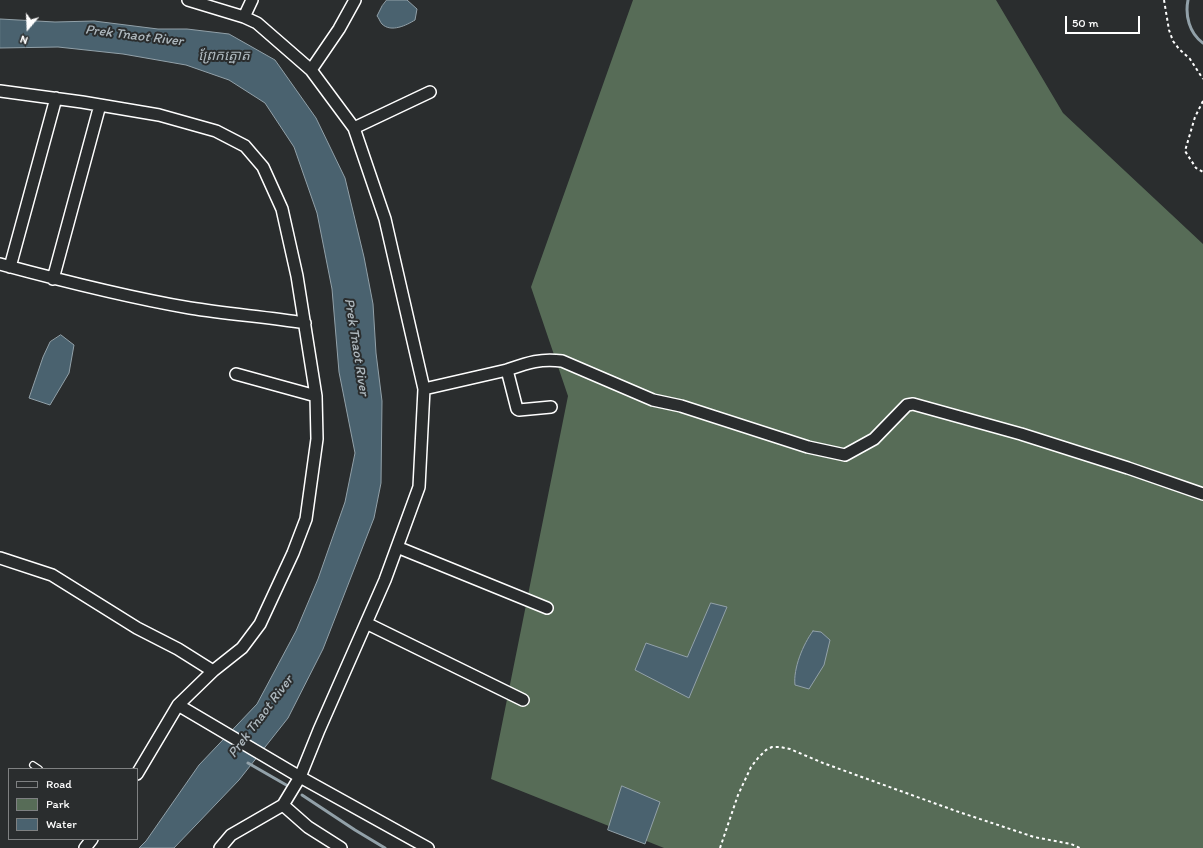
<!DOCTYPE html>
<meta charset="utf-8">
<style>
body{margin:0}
#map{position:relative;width:1203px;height:848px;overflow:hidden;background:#2a2d2e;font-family:Itim,sans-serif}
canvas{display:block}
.legend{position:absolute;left:8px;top:768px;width:130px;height:72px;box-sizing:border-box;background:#2a2d2e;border:1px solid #7f8182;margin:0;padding:5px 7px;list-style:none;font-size:12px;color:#fff}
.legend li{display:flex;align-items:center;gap:8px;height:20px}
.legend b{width:20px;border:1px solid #7f8182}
.north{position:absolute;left:8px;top:8px;width:40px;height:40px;-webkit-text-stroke:3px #2a2d2e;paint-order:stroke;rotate:199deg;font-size:11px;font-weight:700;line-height:16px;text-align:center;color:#fff}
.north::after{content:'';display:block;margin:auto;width:14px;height:18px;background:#fff;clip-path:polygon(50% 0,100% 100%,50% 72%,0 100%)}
.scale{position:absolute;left:1065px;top:16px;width:75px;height:18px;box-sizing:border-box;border:2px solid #fff;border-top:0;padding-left:5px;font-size:12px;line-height:14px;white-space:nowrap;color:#fff;-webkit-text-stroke:3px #2a2d2e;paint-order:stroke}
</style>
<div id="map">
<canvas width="1203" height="848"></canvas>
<ul class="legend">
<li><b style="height:5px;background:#2a2d2e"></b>Road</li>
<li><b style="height:11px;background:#576c57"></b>Park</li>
<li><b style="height:11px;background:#4a626f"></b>Water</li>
</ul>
<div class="north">N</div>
<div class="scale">50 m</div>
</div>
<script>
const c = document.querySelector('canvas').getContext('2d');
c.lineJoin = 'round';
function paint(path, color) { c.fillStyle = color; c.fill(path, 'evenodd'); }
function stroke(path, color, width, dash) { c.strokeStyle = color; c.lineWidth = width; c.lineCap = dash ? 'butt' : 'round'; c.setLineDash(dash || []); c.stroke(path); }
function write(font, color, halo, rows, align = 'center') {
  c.font = font + ' Itim,"Noto Sans Khmer",sans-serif'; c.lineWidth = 4; c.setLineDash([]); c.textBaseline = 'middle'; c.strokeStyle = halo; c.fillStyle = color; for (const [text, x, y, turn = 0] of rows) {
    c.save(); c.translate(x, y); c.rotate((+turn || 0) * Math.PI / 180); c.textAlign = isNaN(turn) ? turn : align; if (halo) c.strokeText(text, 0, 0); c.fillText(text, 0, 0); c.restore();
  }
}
const green = new Path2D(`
 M633,0H996L1063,113L1203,244V848H664L491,779L568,396L531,287Z`);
const water = new Path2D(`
 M387,0H407L417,9L415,20C407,25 391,33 382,24C380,22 379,18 377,16L382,6Z
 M0,19L55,22L94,21L158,29H187L229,34L275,60L316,118L345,178L364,257L373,304L376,353L382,401L381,483L374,518L323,649L288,718L239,780L174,848H139L146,841L199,765L257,704L296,631L318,579L345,502L355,453L339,372L332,289L317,213L294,147L265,103L229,80L186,65L123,54L58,47L0,48Z
 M61,335L74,345L69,373L50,405L29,398L43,357L50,342Z
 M711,603L727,607L689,698L635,670L646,643L687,657Z
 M813,631L821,632L830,640L824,665L809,689L795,685C793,669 803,644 813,631Z
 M622,786L660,802L645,844L608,830Z`);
const stream = new Path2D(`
 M1188,0C1185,15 1189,33 1203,43
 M248,763L288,786
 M302,795L355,830L385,848`);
const path = new Path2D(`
 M1164,0L1169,30L1173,41L1179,49L1190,59L1203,79
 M1203,101L1195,117L1185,151L1196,168L1203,172
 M720,848L738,795L751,767L758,758L766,750L772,747H780L790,749L823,763L956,811L1034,837L1071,844L1080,848`);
const lane = new Path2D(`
 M33,765L39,769`);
const street = new Path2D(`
 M188,0L244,17L257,23L311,70L354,128L385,219L424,389L419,487L385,580L319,730L300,777L283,805L231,835L220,848
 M244,17L252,0
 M311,70L339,29L355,0
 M0,91L82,102L159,115L216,131L245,146L263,167L282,209L297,276L316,396L317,439L306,519L293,553L260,624L242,648L213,671L178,705L137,774
 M354,128L430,92
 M0,264C63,281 126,297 190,308C228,314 266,317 305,323
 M10,267L56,98
 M53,279L100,105
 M507,370C527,363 540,358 562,361L653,400L681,406L808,447L845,455L874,439L907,405L913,404L1021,434L1128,468L1203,494
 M236,374L316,396
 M424,389L507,370L517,409L519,410L551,407
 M397,547L547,608
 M0,558L52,575L137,628L178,649L213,671
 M366,623L523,700
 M178,705L300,777L428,848
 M283,805L308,827L341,848
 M85,848L92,839`);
const waterNames = [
 ["Prek Tnaot River",134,36,7],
 ["ព្រែកត្នោត",224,56],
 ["Prek Tnaot River",356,347,81],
 ["Prek Tnaot River",261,717,-53]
];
paint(green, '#576c57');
paint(water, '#4a626f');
stroke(water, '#92a1a9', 1);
stroke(stream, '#92a1a9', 3);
stroke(lane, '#fff', 8);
stroke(street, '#fff', 14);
stroke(path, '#fff', 2, [3, 3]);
stroke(lane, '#2a2d2e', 5.5);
stroke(street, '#2a2d2e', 11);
write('italic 14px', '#aeb8be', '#2a2d2e', waterNames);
</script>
